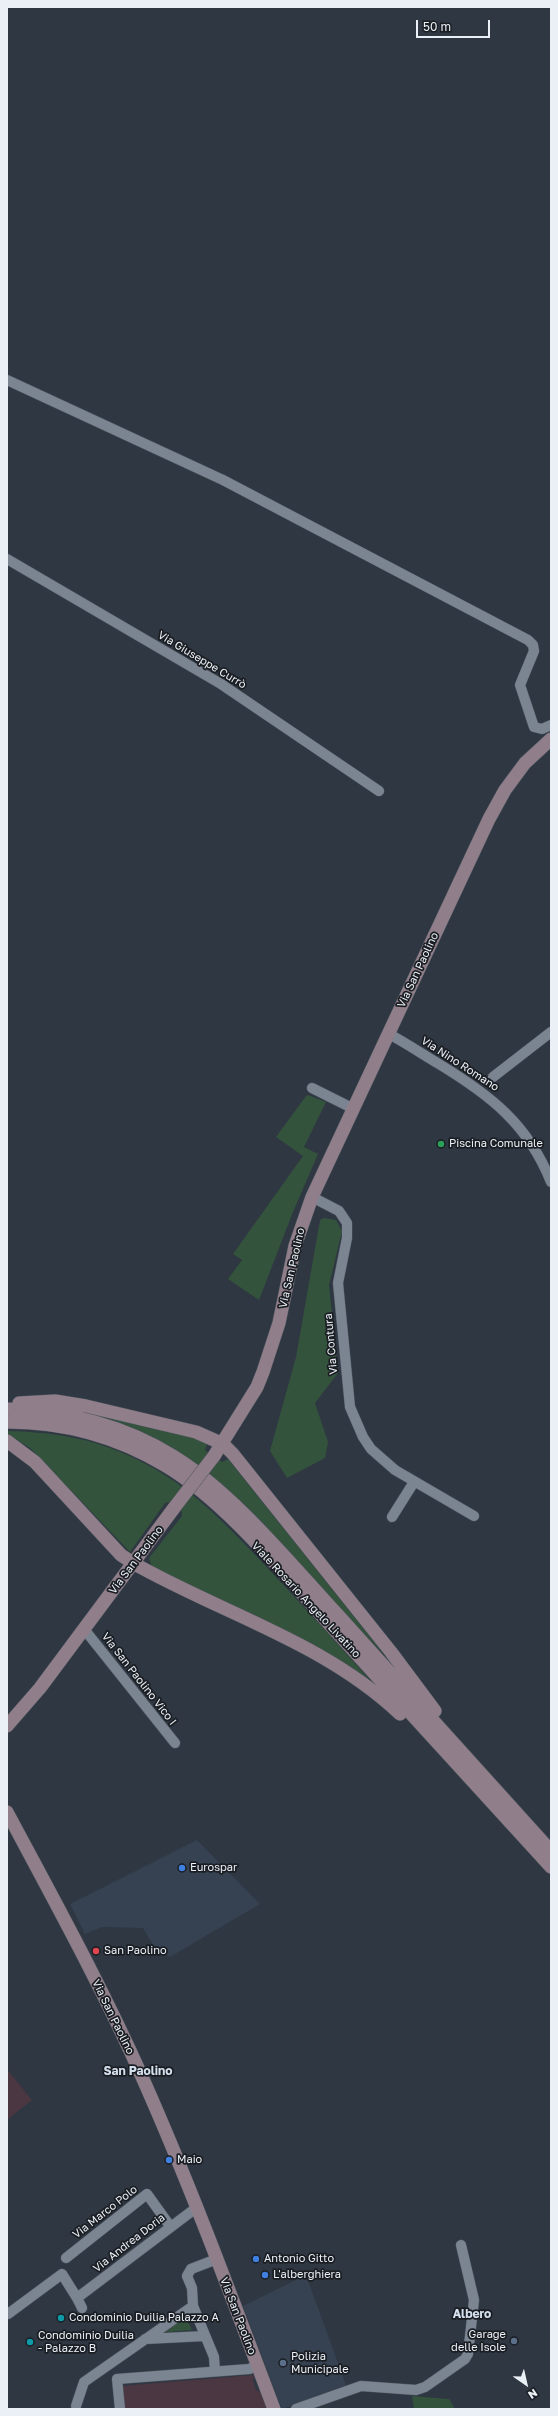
<!DOCTYPE html>
<meta charset="utf-8">
<style>
body{margin:0}
#map{position:relative;width:558px;height:2416px;overflow:hidden;background:#2e3742;font-family:"Golos Text",sans-serif}
canvas{display:block}
.frame{position:absolute;inset:0;border:8px solid #ebf0f7;pointer-events:none}
.north{position:absolute;left:506px;top:2364px;width:40px;height:40px;-webkit-text-stroke:3px #1a1e23;paint-order:stroke;rotate:146deg;font-size:11px;font-weight:700;line-height:16px;text-align:center;color:#ebf0f7}
.north::after{content:'';display:block;margin:auto;width:14px;height:18px;background:#ebf0f7;clip-path:polygon(50% 0,100% 100%,50% 72%,0 100%)}
.scale{position:absolute;left:416px;top:20px;width:74px;height:18px;box-sizing:border-box;border:2px solid #ebf0f7;border-top:0;padding-left:5px;font-size:12px;line-height:14px;white-space:nowrap;color:#ebf0f7;-webkit-text-stroke:3px #1a1e23;paint-order:stroke}
</style>
<div id="map">
<canvas width="558" height="2416"></canvas>
<div class="frame"></div>
<div class="north">N</div>
<div class="scale">50 m</div>
</div>
<script>
const c = document.querySelector('canvas').getContext('2d');
c.lineJoin = 'round';
function paint(path, color) { c.fillStyle = color; c.fill(path, 'evenodd'); }
function stroke(path, color, width, dash) { c.strokeStyle = color; c.lineWidth = width; c.lineCap = dash ? 'butt' : 'round'; c.setLineDash(dash || []); c.stroke(path); }
function write(font, color, halo, rows, align = 'center') {
  c.font = font + ' "Golos Text",sans-serif'; c.lineWidth = 3.5; c.setLineDash([]); c.textBaseline = 'middle'; c.strokeStyle = halo; c.fillStyle = color; for (const [text, x, y, turn = 0] of rows) {
    c.save(); c.translate(x, y); c.rotate((+turn || 0) * Math.PI / 180); c.textAlign = isNaN(turn) ? turn : align; if (halo) c.strokeText(text, 0, 0); c.fillText(text, 0, 0); c.restore();
  }
}
const built = new Path2D(`
 M197,1840L260,1904L170,1957L153,1945L143,1928L102,1927L85,1934L70,1904Z
 M306,2275L346,2385L282,2409L243,2306Z`);
const industrial = new Path2D(`
 M7,2069L32,2100L7,2120Z
 M254,2375L253,2381L256,2390L260,2392L267,2409H124L121,2386Z`);
const green = new Path2D(`
 M308,1095L326,1102L304,1147L318,1154L293,1212L259,1300L228,1279L242,1260L233,1254L303,1156L276,1137L306,1096Z
 M324,1218L336,1220L342,1231L329,1285L338,1373L315,1403L328,1442L325,1458L287,1478L270,1451L296,1357L320,1220Z
 M74,1408L192,1434L207,1444L205,1450L222,1462L228,1459L386,1657L225,1487C198,1464 168,1443 135,1429C115,1420 94,1415 74,1408Z
 M7,1431C47,1432 88,1437 125,1454C183,1479 218,1516 260,1560C297,1599 333,1639 369,1679L321,1649L152,1567L149,1558L182,1516V1512L169,1502L165,1503L130,1552L30,1448L7,1434Z
 M186,2317L192,2330L165,2332Z
 M412,2396L449,2399L454,2407L452,2409H414Z`);
const street = new Path2D(`
 M7,380L223,480L528,640L533,645L534,651L520,685L534,727L542,729L551,725
 M7,559L221,684L379,791
 M389,1034C406,1043 422,1054 439,1064C490,1095 528,1124 551,1182
 M493,1077L551,1032
 M312,1088L354,1109
 M312,1197L339,1211L347,1223V1238L338,1283L350,1407L363,1437L371,1449L395,1470L474,1516
 M392,1517L414,1482
 M84,1629L175,1743
 M66,2258L147,2194L170,2226
 M82,2308L77,2298L196,2208
 M8,2314L62,2274L77,2298
 M145,2339L205,2336
 M215,2371L214,2357L193,2306L192,2288L187,2276L191,2269L217,2259
 M76,2406L84,2382L193,2306
 M120,2409L117,2379L249,2369L257,2366
 M296,2409L361,2386L416,2390L425,2387L465,2359L468,2354L474,2300L461,2245`);
const secondary = new Path2D(`
 M19,1403L55,1401L86,1406L196,1432L223,1444L233,1454L391,1652L435,1711
 M7,1409C65,1411 123,1425 173,1456C232,1492 289,1562 337,1614C408,1693 480,1772 551,1851
 M7,1422C63,1422 118,1437 166,1466C226,1502 283,1573 330,1625C404,1706 477,1787 551,1867
 M7,1441L35,1462L121,1555L133,1563C223,1614 324,1642 400,1714
 M214,1456L257,1387L263,1372L279,1323L295,1246L312,1197L489,819L505,790L525,763L551,739
 M7,1726L40,1688L174,1508
 M7,1812C54,1900 102,1987 143,2079C191,2187 232,2298 274,2409`);
const secondaryBridge = new Path2D(`
 M174,1508L214,1456`);
const markers = [
 [441,1144,4,"#2e9e5b"],
 [182,1868,4,"#3f7fe0"],
 [96,1951,4,"#e0444e"],
 [169,2160,4,"#3f7fe0"],
 [256,2259,4,"#3f7fe0"],
 [265,2275,4,"#3f7fe0"],
 [61,2318,4,"#0f9aa8"],
 [514,2341,4,"#5c6f8a"],
 [30,2342,4,"#0f9aa8"],
 [283,2363,4,"#5c6f8a"]
];
const streetNames = [
 ["Via Giuseppe Currò",202,660,31],
 ["Via San Paolino",418,970,-65],
 ["Via Nino Romano",460,1064,33],
 ["Via San Paolino",292,1268,-77],
 ["Via Contura",331,1344,-95],
 ["Via San Paolino",136,1560,-53],
 ["Viale Rosario Angelo Livatino",306,1600,47],
 ["Via San Paolino Vico I",139,1679,52],
 ["Via San Paolino",113,2017,64],
 ["Via Marco Polo",105,2212,-38],
 ["Via Andrea Doria",129,2243,-38],
 ["Via San Paolino",238,2316,69]
];
const poiNames = [
 ["Piscina Comunale",449,1144],
 ["Eurospar",190,1868],
 ["San Paolino",104,1951],
 ["Maio",177,2160],
 ["Antonio Gitto",264,2259],
 ["L'alberghiera",273,2275],
 ["Condominio Duilia Palazzo A",69,2318],
 ["Garage",506,2335,"right"],
 ["delle Isole",506,2348,"right"],
 ["Condominio Duilia",38,2336],
 ["- Palazzo B",38,2349],
 ["Polizia",291,2357],
 ["Municipale",291,2370]
];
const neighbourhoodNames = [
 ["San Paolino",138,2071],
 ["Albero",472,2314]
];
paint(built, '#364251');
paint(industrial, '#4a3741');
paint(green, '#34533c');
stroke(street, '#4d555e', 11);
stroke(secondary, '#4d555e', 14);
stroke(street, '#7b8491', 10);
stroke(secondary, '#907f8a', 13);
stroke(secondaryBridge, '#4d555e', 14, []);
stroke(secondaryBridge, '#907f8a', 13);
for (const [x, y, r, color] of markers) { const dot = new Path2D(); dot.arc(x, y, r, 0, 2 * Math.PI); c.fillStyle = color; c.fill(dot); stroke(dot, '#1a1e23', 1.5); }
write('11px', '#ebf0f7', '#1a1e23', streetNames);
write('11px', '#ebf0f7', '#1a1e23', poiNames, 'left');
write('bold 12px', '#d5e0ee', '#1a1e23', neighbourhoodNames);
</script>
